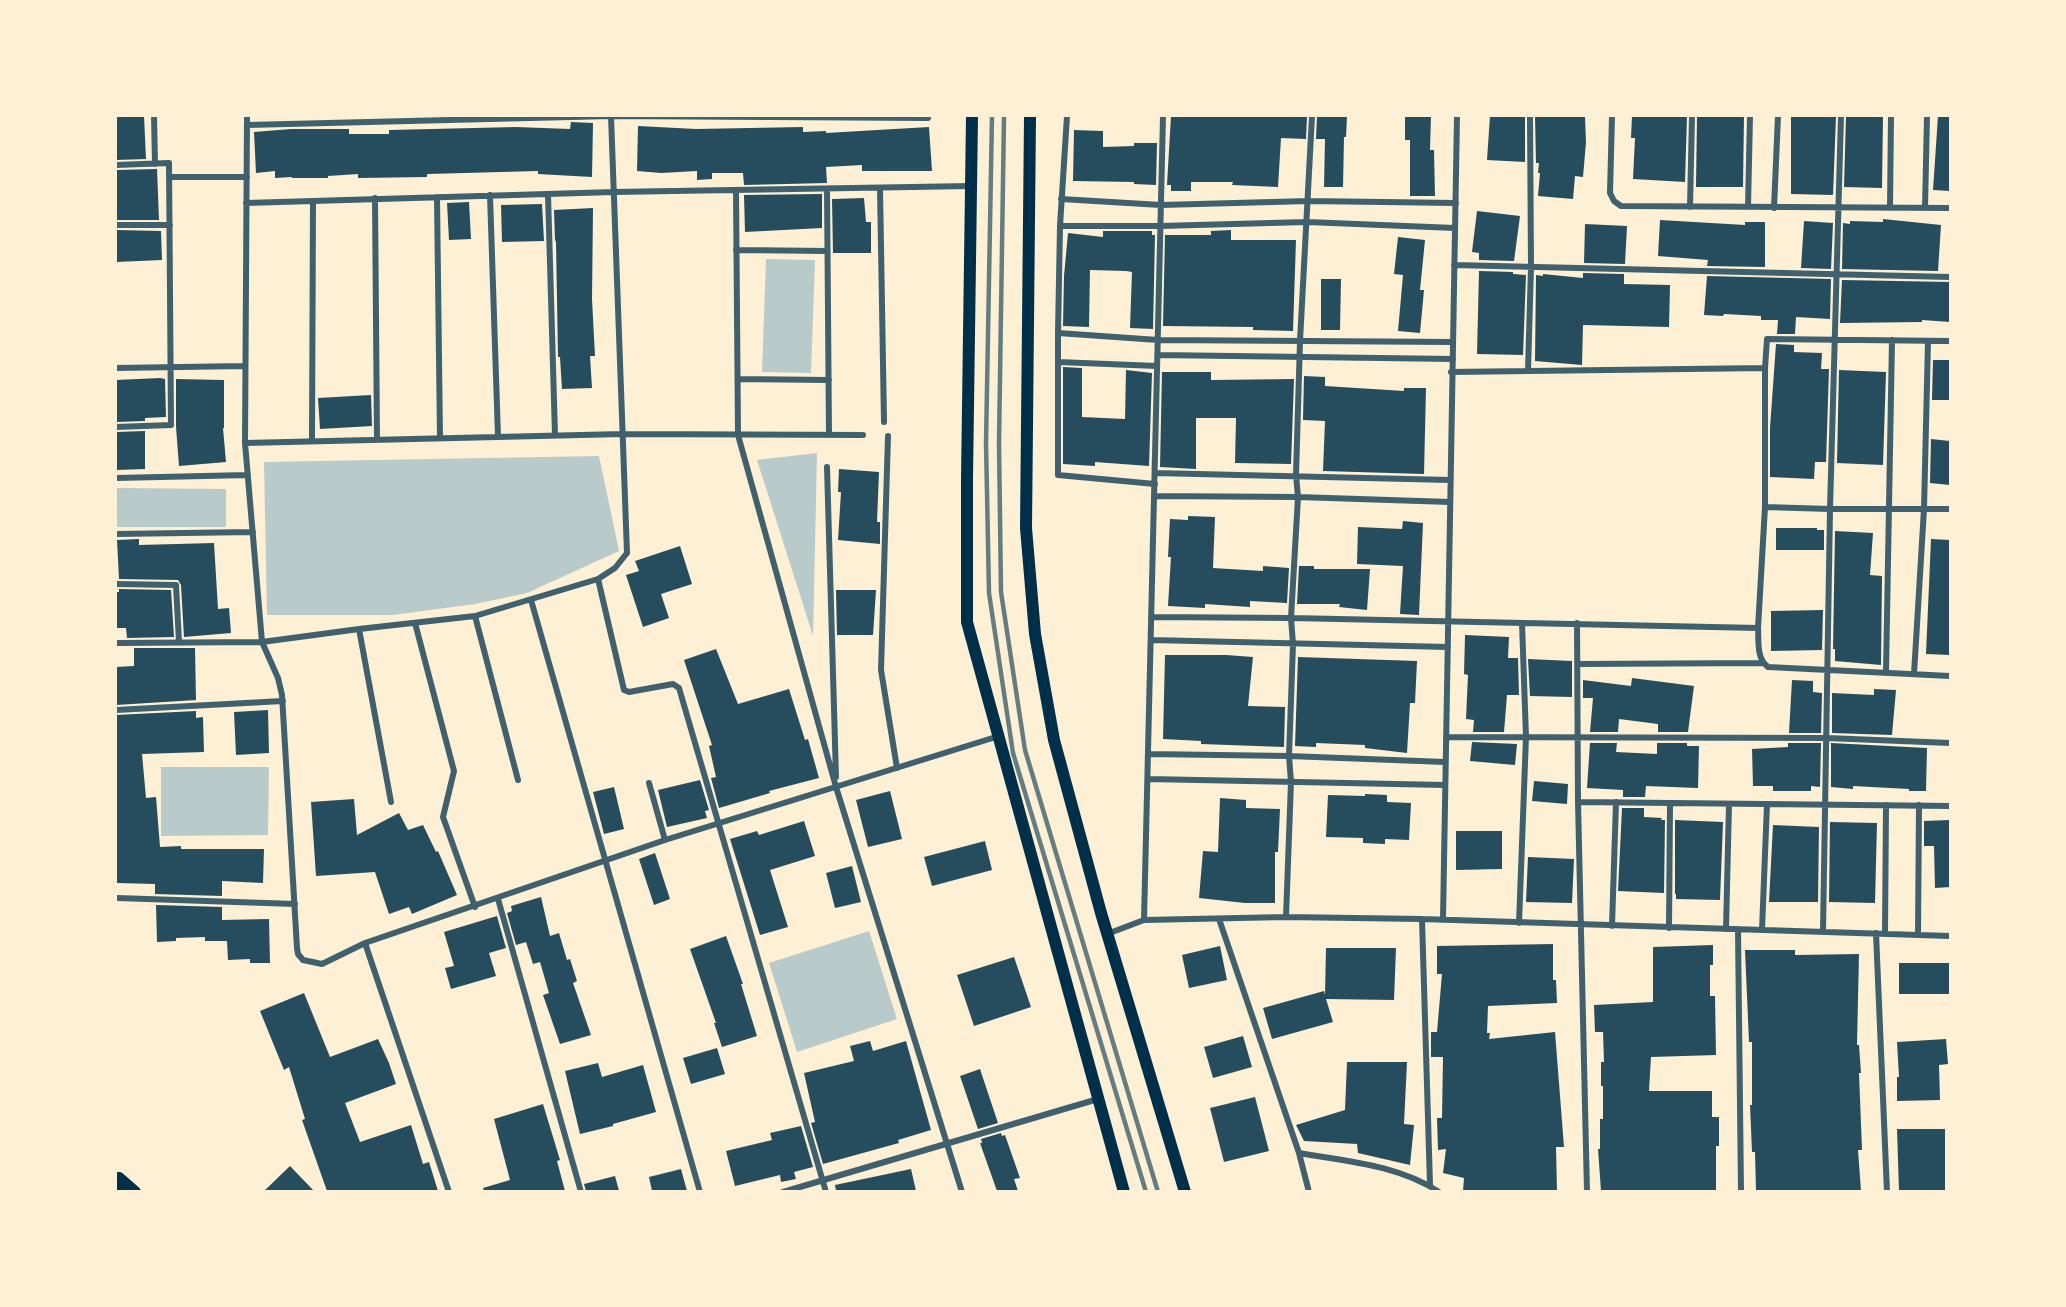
<!DOCTYPE html>
<style>
body{margin:0}
#map{position:relative;width:2066px;height:1307px;overflow:hidden;background:#fdf0d5;font-family:"Space Grotesk",sans-serif}
canvas{display:block}
.frame{position:absolute;inset:0;border:117px solid #fdf0d5;pointer-events:none}
</style>
<div id="map">
<canvas width="2066" height="1307"></canvas>
<div class="frame"></div>
</div>
<script>
const c = document.querySelector('canvas').getContext('2d');
c.lineJoin = 'round';
function paint(path, color) { c.fillStyle = color; c.fill(path, 'evenodd'); }
function stroke(path, color, width, dash) { c.strokeStyle = color; c.lineWidth = width; c.lineCap = dash ? 'butt' : 'round'; c.setLineDash(dash || []); c.stroke(path); }
const green = new Path2D(`
 M766,259L815,260L811,373L762,372Z
 M817,453L813,636L757,460Z
 M599,456L619,551L527,593L475,604L393,615H267L264,462Z
 M116,488L226,489V527H116Z
 M161,767H269L268,835L161,836Z
 M869,931L897,1019L797,1052L769,963Z`);
const building = new Path2D(`
 M116,116H144L146,159L116,160Z
 M1171,116H1307L1306,139L1281,138L1278,187L1232,185L1233,182H1191V191H1171V185H1167Z
 M1317,116H1347L1346,137H1344L1343,187H1324L1325,139H1316Z
 M1405,116H1431L1430,150H1434L1435,196H1410V140H1405Z
 M1490,116H1525V162L1487,160Z
 M1535,116H1585L1586,142L1583,177L1575,176L1573,199L1538,196L1540,173H1538L1539,163H1536Z
 M1632,116H1687L1685,182L1633,179L1635,138H1631Z
 M1697,116H1744L1743,187H1696Z
 M1791,116H1836L1833,195L1791,194Z
 M1846,116H1883L1882,188L1844,187Z
 M1938,116H1950V191L1933,190Z
 M571,122L593,123L592,177L538,174V171L427,174V177L358,178V174L328,176V178H292V177L275,178V171L256,173L254,132L291,129H349V134H389V130L516,127L570,129Z
 M638,126L696,129L803,127V132L826,131V133L929,127L932,171H862V165L826,167L827,183L744,185L743,173H712V179L697,180V171L661,173L637,171Z
 M1074,130L1103,131V147L1134,146V143H1157L1156,185L1134,184V182L1073,181Z
 M157,169L159,220H116V170Z
 M822,194V228L745,232L744,195Z
 M864,198L866,222H871V253H833L832,199Z
 M469,202L471,239L449,240L447,203Z
 M542,204L544,241L502,242L501,205Z
 M593,208L592,299L595,356H590L592,388L562,389L560,357H558L556,242L555,240L554,210Z
 M1477,211L1520,216L1514,261L1479,260V253L1472,252Z
 M1883,219L1941,225L1938,271L1842,269L1843,223L1850,224V221L1883,222Z
 M1660,220L1745,225V222H1765V267L1707,266L1708,260L1658,256Z
 M1804,221L1833,223L1831,269L1801,268Z
 M1585,224L1627,226L1625,264L1584,263Z
 M116,230L161,231L162,260L116,262Z
 M1231,230V240H1296L1293,331L1253,330V327L1163,326L1165,235H1211V231Z
 M1103,231H1152V235H1155L1153,329L1130,328L1132,272L1126,271L1090,270L1089,327L1063,326L1064,276L1068,233L1103,237Z
 M1398,237L1425,240L1420,290H1424L1420,333L1398,331L1403,275L1394,274Z
 M1479,271L1513,272V274L1526,275L1523,355L1477,354Z
 M1583,273L1624,274V284L1670,285L1669,327L1583,325L1582,365L1535,361L1536,275L1543,276V274L1583,278Z
 M1707,276L1831,279L1830,319L1796,317L1795,334H1777L1778,320H1761V316L1724,314L1723,316L1704,315Z
 M1321,279H1341L1340,330H1321Z
 M1842,280L1950,282V322L1922,320V322L1840,323Z
 M1776,344L1794,345V352L1822,353L1821,369H1829L1826,462H1815L1814,479L1770,477V428Z
 M1933,360H1950V400H1932Z
 M1063,367L1082,368V417L1125,419L1126,370L1152,373L1149,466L1095,462V466L1063,464Z
 M1839,370L1886,372L1883,465L1837,463Z
 M1162,372H1211V380L1294,379L1291,464L1235,463L1236,418H1196V469L1160,467Z
 M1304,376L1325,377V386L1404,391V388H1426L1424,474L1323,471L1325,421L1303,420Z
 M160,378L165,379L166,417L145,418V421L116,422V380Z
 M176,379L224,380V428H223L226,462L179,466L176,427Z
 M371,395L372,426L320,429L318,398Z
 M145,431V469L116,470V432Z
 M1931,439L1950,441V485L1930,483Z
 M839,469L879,472L877,522H880V544L838,540L841,492H838Z
 M1188,516L1215,517L1213,568L1263,571V566L1289,568L1287,603L1250,601V607L1205,604V608L1168,606L1171,557H1168L1170,519L1188,520Z
 M1403,521L1423,523L1419,615L1400,614L1403,566L1357,564L1358,527L1402,529Z
 M1776,528H1817V530H1824V550H1776Z
 M1835,531L1873,533L1870,575L1882,576L1881,665L1835,661V649H1833Z
 M139,539V545L214,543L218,609L229,608L231,633L184,637L181,585L178,580L119,579L117,540Z
 M1931,539L1950,540V655L1926,654Z
 M680,546L692,584L661,594L669,618L643,627L626,575L639,571L635,561Z
 M1299,566H1314V569H1370L1367,610L1339,607L1340,604H1297Z
 M119,589L171,590L174,637L127,638L126,628H116V592H119Z
 M836,590H876L873,635H837Z
 M1823,610L1822,650L1771,651V611Z
 M1465,635L1509,637L1508,658H1518L1519,695H1507L1504,732H1473L1474,720L1466,719L1468,675L1464,674Z
 M134,648H195L196,700L116,705V667L134,666Z
 M716,649L738,704L789,689L805,740L808,739L819,778L769,791L770,793L719,808L711,778L716,777L709,746L712,745L684,660Z
 M1165,655H1226L1253,657L1248,706L1285,707L1284,747L1201,744V741L1163,739Z
 M1298,657L1417,661L1415,703H1410L1407,753L1365,748V745L1316,743V747L1295,746Z
 M1528,659L1572,661V697L1530,696Z
 M1632,678L1694,686L1688,732H1658V724L1619,719L1618,732H1590L1593,698H1583V680L1631,686Z
 M1792,680L1813,681V692L1822,693L1821,733H1789Z
 M1874,689L1896,690L1892,735L1832,733V693L1874,695Z
 M268,710L269,753L236,755L234,712Z
 M196,711V718L203,717L204,752L142,754L146,798L156,797L160,847L181,846V849H264L263,883L222,881V896L155,894V884L117,883L116,715Z
 M1472,742L1517,744L1515,765L1470,761Z
 M1590,743H1617L1616,752L1657,754V743H1687V746H1699L1698,788L1646,786L1645,797H1623V790L1587,788Z
 M1788,743H1821L1820,787L1811,786V791H1773V786H1753L1752,749L1788,747Z
 M1831,743L1927,748L1926,791H1909V789L1853,786V789L1831,787Z
 M700,780L709,810L705,811L707,818L667,827L658,790Z
 M1534,781L1568,784L1567,804L1532,801Z
 M614,787L624,829L604,834L593,792Z
 M890,791L902,839L868,847L856,800Z
 M1365,794L1387,795V802L1411,803L1409,840L1385,839V844L1363,843V838L1326,837L1328,795L1365,796Z
 M1220,798L1246,800V808L1280,809L1278,852H1275V903H1245L1199,898L1203,851L1218,852Z
 M354,799L357,835L399,813L408,830L423,825L436,852L438,851L457,895L412,914L409,907L389,914L375,872L316,876L311,802Z
 M1622,808H1644V817L1662,818L1661,820H1665L1664,893L1618,891Z
 M1675,820L1723,822L1720,900L1676,899V894H1675Z
 M1950,820V887L1935,888L1934,846H1924V821Z
 M804,821L815,856L770,870L788,927L760,935L730,839L757,831L759,835Z
 M1830,822L1877,823L1875,903L1829,902Z
 M1773,825L1819,827L1818,902H1769Z
 M1456,831H1502V869L1456,870Z
 M985,841L992,870L932,886L924,857Z
 M655,853L670,899L654,905L639,859Z
 M1528,857L1574,859L1572,903L1526,902Z
 M852,866L861,902L835,908L826,873Z
 M541,897L550,936L559,933L567,960L570,959L577,981L573,983L591,1035L560,1044L543,995L549,993L540,962L533,964L526,942L516,945L507,913L512,911L511,906Z
 M156,905L222,907V920L269,919L270,963H250V959L228,960L227,941H205V937L176,938V941L157,942Z
 M497,916L506,948L489,953L496,976L451,989L445,968L454,966L444,932Z
 M726,936L743,984H741L757,1036L722,1047L714,1023H716L690,949Z
 M1553,944V980H1556L1557,1003L1488,1006L1487,1033H1490L1489,1039L1555,1032L1564,1147H1556L1557,1191H1463L1464,1178L1443,1173L1446,1149L1438,1150L1437,1118H1442L1443,1057H1431V1032H1437L1442,974H1437V946Z
 M1713,945V965H1710V996H1715L1716,1055L1651,1057L1649,1091H1712V1117H1719V1146H1716V1191H1601L1598,1149H1600V1119H1603V1086H1601V1062H1604L1603,1032H1595L1594,1005L1653,1002V947Z
 M1220,946L1227,980L1189,988L1182,955Z
 M1326,948H1396L1394,1000L1326,999L1333,1022L1272,1039L1263,1008L1324,991L1325,995Z
 M1745,950H1795V955L1859,954L1857,1045H1859L1861,1073H1859L1862,1150H1858L1861,1191H1756L1755,1152H1752L1750,1105H1752V1042H1749Z
 M1014,957L1031,1007L974,1026L957,975Z
 M1899,963H1950V994H1899Z
 M304,993L330,1057L378,1039L389,1063L396,1084L345,1103L360,1142L411,1125L423,1164L429,1162L438,1191H327L302,1120L305,1119L289,1067L284,1070L260,1011Z
 M1243,1036L1252,1067L1213,1078L1204,1047Z
 M1946,1039L1948,1064L1939,1065L1940,1100L1897,1101V1077H1899L1897,1042Z
 M870,1041L873,1051L906,1041L931,1130L898,1140L899,1143L823,1164L811,1123L815,1122L804,1073L854,1061L850,1046Z
 M717,1048L725,1074L691,1084L683,1058Z
 M1347,1062H1407L1404,1124L1414,1125L1410,1165L1358,1153L1357,1144L1304,1141L1296,1125L1345,1110Z
 M598,1063L602,1077L643,1065L656,1112L613,1124V1126L580,1134L565,1071Z
 M980,1069L998,1123L978,1129L960,1076Z
 M1255,1097L1269,1151L1224,1162L1210,1108Z
 M543,1104L560,1160L557,1161L565,1191H484L483,1188L510,1180L494,1119Z
 M801,1126L813,1167L794,1172L796,1179L781,1182L780,1175L735,1186L726,1151L772,1140L770,1133Z
 M1897,1129H1945V1191H1899Z
 M1001,1133L1002,1136L1005,1135L1020,1178L1014,1179L1018,1191H997L980,1143H982L981,1139Z
 M290,1166L314,1191H264Z
 M681,1169L687,1191H652L649,1177Z
 M911,1169L916,1191H836L835,1185Z
 M615,1176L619,1191H586L584,1184Z`);
const minor = new Path2D(`
 M154,116L155,164
 M247,116L245,443L262,642L278,678L282,695L297,948L298,954L303,960L322,964L365,943L665,840L999,736
 M1612,116L1610,193L1614,201L1621,206L1950,208
 M247,125L611,116L928,118
 M116,165L169,163L171,425L116,427
 M170,177H247
 M880,188L884,422
 M827,189L829,435
 M736,190L738,435L836,787L962,1192
 M548,194L555,435
 M490,195L498,437
 M437,197L440,438
 M375,198L377,439
 M1061,199L1161,205L1309,201L1456,203
 M246,203L614,192L971,186
 M1690,207L1692,116
 M1748,207L1750,116
 M1774,208L1778,116
 M1890,208L1891,116
 M1925,208L1927,116
 M116,225H170
 M1060,226L1067,116
 M736,250L827,251
 M1454,265L1950,277
 M1453,342L1158,340L1058,333L1060,226H1160L1307,222L1455,228
 M1158,355L1453,359
 M1058,362V333
 M116,368L245,366
 M1765,368L1767,339L1950,341
 M1528,371L1531,267L1530,116
 M738,379L829,380
 M888,436L881,670L897,768
 M312,441L313,201
 M245,443L623,434L863,435
 M827,467L836,777
 M1155,473L1450,480
 M116,478L248,475
 M1155,484L1058,475V362L1157,366
 M1154,496L1298,497L1450,502
 M1765,507L1830,509H1950
 M116,534L253,532
 M598,579L615,568L627,553L611,116
 M116,584L176,585L179,642
 M531,600L700,1192
 M475,616L518,780
 M1151,617L1291,618L1758,628L1765,507V368L1451,372
 M415,623L454,771L443,817L475,907
 M1577,623L1578,802L1587,1192
 M1758,628C1759,641 1756,658 1768,667L1950,676
 M359,629L391,802
 M1151,640L1448,647
 M116,643L262,642L359,629L475,616L598,579L624,690L629,692L673,684L679,688L826,1192
 M1578,664L1763,663
 M1886,672L1892,340
 M1914,674L1924,509L1928,341
 M116,710L283,701
 M1446,737L1827,738L1950,743
 M1148,754L1289,756L1445,762
 M1148,779L1445,785
 M649,783L665,840
 M1578,802L1950,806
 M117,898L295,904
 M498,899L581,1192
 M1286,917L1291,782L1289,756L1293,644L1291,618L1298,497L1296,475L1300,341L1312,116
 M1219,919L1299,1153L1309,1192
 M1422,919L1430,1185
 M1144,920L1163,116
 M1443,920L1457,116
 M1519,923L1526,737L1522,623
 M1612,926L1616,802
 M1669,928L1670,804
 M1726,929L1729,804
 M1738,929L1741,1192
 M1762,930L1767,804
 M1823,931L1830,509L1841,116
 M1876,933L1887,1192
 M1885,933L1886,805
 M1107,934L1144,920L1286,917L1422,919L1950,936
 M1918,935L1919,805
 M365,943L449,1192
 M1299,1153C1345,1161 1399,1165 1439,1192
 M783,1192L1098,1099`);
const secondary = new Path2D(`
 M972,116L967,479V622L1124,1192
 M1030,116L1026,528L1035,634L1054,740L1101,913L1185,1192
 M119,1178L135,1192`);
const primary = new Path2D(`
 M116,1180L125,1192`);
const rail = new Path2D(`
 M992,116L986,443L989,593L1013,753L1146,1192
 M1004,116L999,443L1001,592L1025,750L1158,1192`);
paint(green, '#b9caca');
paint(building, '#264d5e');
stroke(minor, '#3f606c', 6);
stroke(secondary, '#003049', 12);
stroke(primary, '#003049', 15);
stroke(rail, '#657d81', 4.5);
</script>
